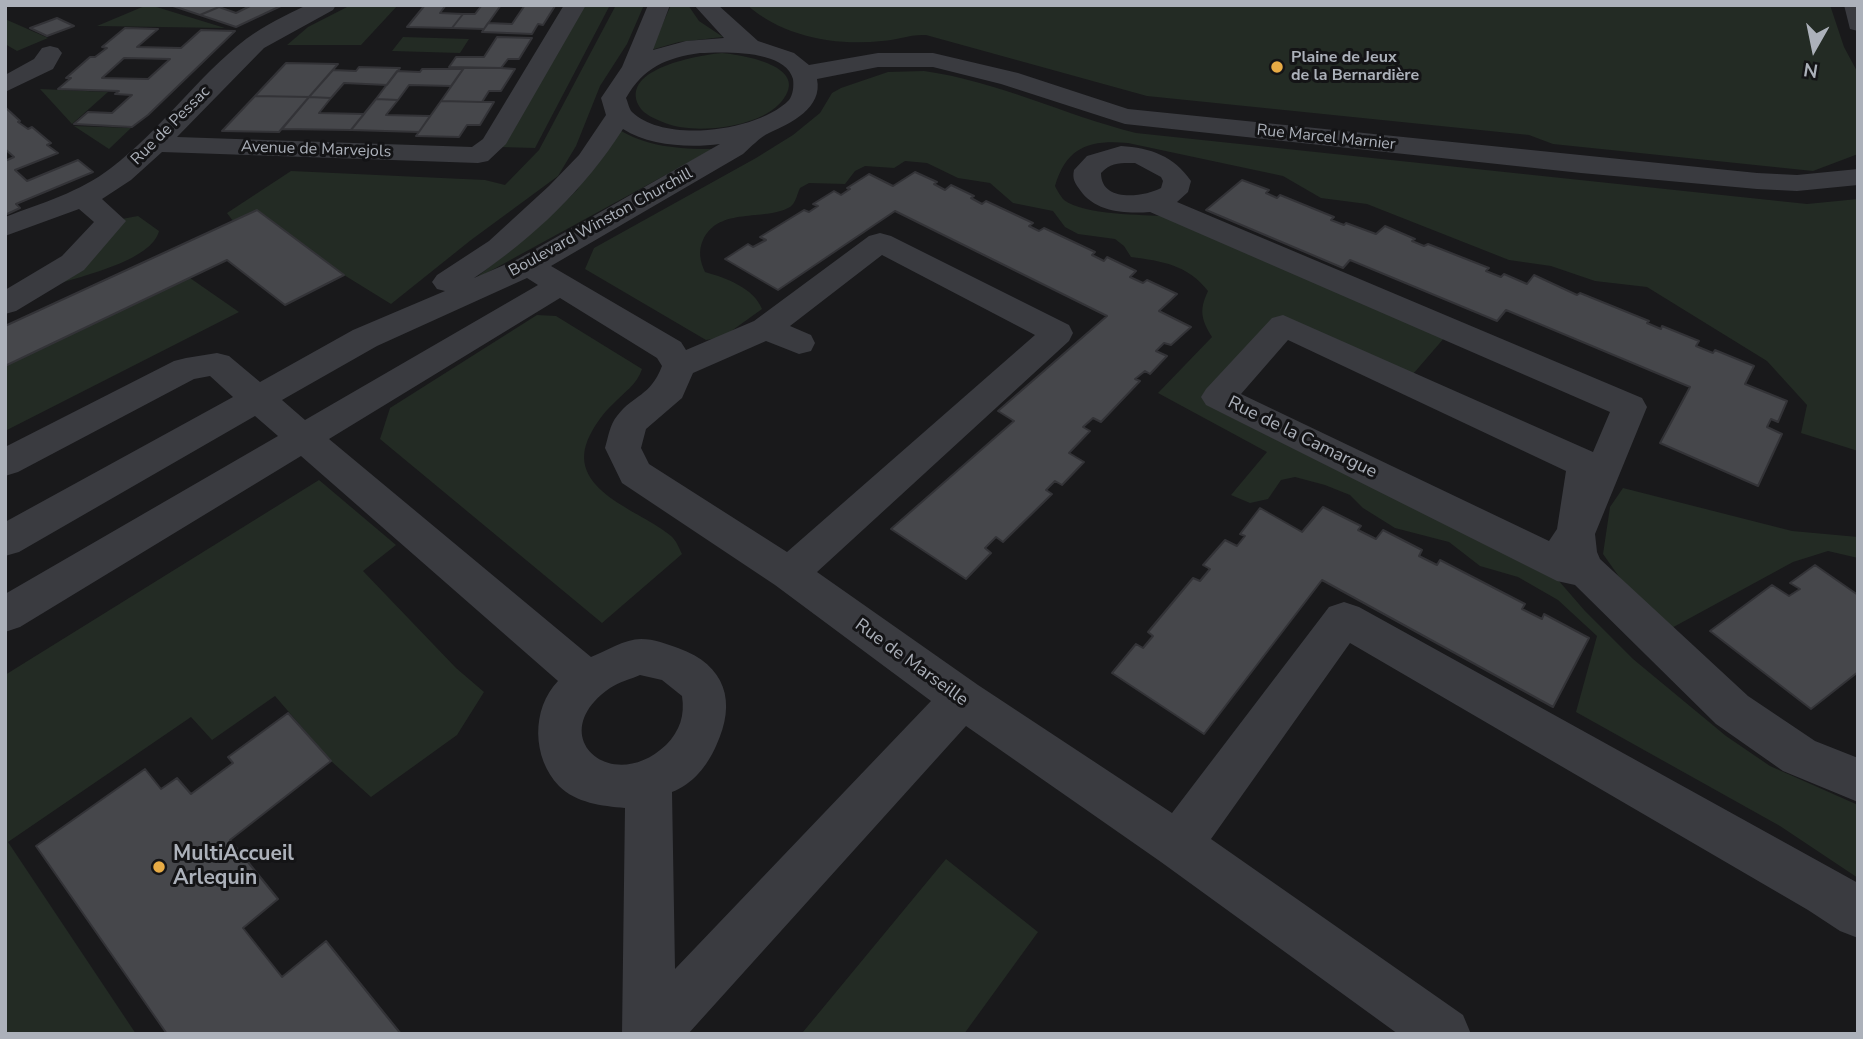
<!DOCTYPE html>
<meta charset="utf-8">
<style>
body{margin:0}
#map{position:relative;width:1863px;height:1039px;overflow:hidden;background:#19191b;font-family:"Nunito Sans",sans-serif}
canvas{display:block}
.frame{position:absolute;inset:0;border:7px solid #acb1ba;pointer-events:none}
.north{position:absolute;left:1779px;top:14px;width:70px;height:70px;-webkit-text-stroke:5px #141416;paint-order:stroke;rotate:189deg;font-size:19px;font-weight:700;line-height:28px;text-align:center;color:#acb1ba}
.north::after{content:'';display:block;margin:auto;width:24px;height:32px;background:#acb1ba;clip-path:polygon(50% 0,100% 100%,50% 72%,0 100%)}
</style>
<div id="map">
<canvas width="1863" height="1039"></canvas>
<div class="frame"></div>
<div class="north">N</div>
</div>
<script>
const c = document.querySelector('canvas').getContext('2d');
c.lineJoin = 'round';
function paint(path, color) { c.fillStyle = color; c.fill(path, 'evenodd'); }
function stroke(path, color, width, dash) { c.strokeStyle = color; c.lineWidth = width; c.lineCap = dash ? 'butt' : 'round'; c.setLineDash(dash || []); c.stroke(path); }
function write(font, color, halo, rows, align = 'center') {
  c.font = font + ' "Nunito Sans",sans-serif'; c.lineWidth = 6; c.setLineDash([]); c.textBaseline = 'middle'; c.strokeStyle = halo; c.fillStyle = color; for (const [text, x, y, turn = 0] of rows) {
    c.save(); c.translate(x, y); c.rotate((+turn || 0) * Math.PI / 180); c.textAlign = isNaN(turn) ? turn : align; if (halo) c.strokeText(text, 0, 0); c.fillText(text, 0, 0); c.restore();
  }
}
const green = new Path2D(`
 M147,5H150L225,28L97,26Z
 M351,5H398L361,45H287L308,27Z
 M581,5H610L535,148L500,147Z
 M616,5H644L627,44L600,86L576,146L558,176L471,240L391,304L344,275L233,221L227,213L291,171L485,180L505,185L539,150Z
 M671,5H688L699,21L723,37L679,42L651,50Z
 M747,5H1830L1844,47L1858,73V154L1813,171L1553,144L1529,135L1147,96L926,35C910,34 898,40 882,41C836,46 783,37 747,5Z
 M5,20V19L48,38L17,51L5,44Z
 M403,37L469,39L460,53L392,51Z
 M722,53C743,55 811,66 782,101C760,128 695,135 665,123C656,119 644,115 639,106C619,68 701,55 722,53Z
 M924,71C997,81 1064,115 1136,133L1807,204L1858,199V451L1801,433L1807,405L1767,361L1647,287L1595,281L1551,266L1509,260L1367,204L1321,198L1283,176L1128,143C1090,140 1067,146 1055,186C1057,190 1061,197 1064,200C1084,215 1143,215 1167,216L1445,337L1407,381L1283,326L1219,397L1532,550L1585,611L1633,659L1726,736L1770,766L1858,805V878L1780,826L1576,712L1597,636L1558,600L1518,577L1480,566L1449,542L1395,528L1363,508L1350,495L1325,485L1295,477L1281,480L1268,499L1250,503L1231,495L1267,452L1158,393L1212,337C1201,319 1199,310 1208,291C1188,265 1162,261 1131,257L1124,246L1115,239L1078,234L1065,227L1053,211L1013,203L990,183L958,178L927,163L905,161L894,168L865,166L855,171L845,184L809,183L800,188C797,194 796,203 790,207C764,222 719,206 703,240C698,251 700,261 705,272C726,278 754,288 762,309L723,337L706,340L585,269L594,248L756,158L793,135L820,113L832,93L841,88L888,72Z
 M40,89L108,92L72,124Z
 M74,126L131,128L109,149Z
 M616,128C646,147 678,149 713,149L472,281L541,225L577,190Z
 M138,216L159,231C152,260 85,275 58,284L111,221Z
 M190,278L239,312L5,431V366Z
 M537,315L556,316L642,369C637,385 624,392 612,405C604,412 595,425 590,435C562,490 641,510 671,536C676,540 679,548 682,554L602,623L380,439L390,408Z
 M319,480L396,545L363,571L456,668L484,692L457,735L371,797L331,761L275,696L212,740L191,717L8,842L136,1034H5V675Z
 M1623,488L1792,531L1858,537V558L1828,551L1793,562L1668,630L1627,588L1603,554L1610,507Z
 M946,859L1038,932L964,1034H805L803,1032Z`);
const building = new Path2D(`
 M170,5H213L219,7L200,15Z
 M252,5H283L236,27L200,15L219,7L236,13Z
 M425,5H446L440,13L463,14L452,28L407,27Z
 M482,5H501L484,29L452,28L463,14H475Z
 M525,5L555,6L543,25L538,24L532,34L482,32L488,23L512,24Z
 M57,18L74,26L47,36L30,28Z
 M125,28L158,29L137,47L181,48L201,30L235,31L148,115L132,127L74,124L88,112L112,113L132,95L115,94L119,91L58,89L71,78H66L90,57H95L107,48L102,47ZM124,58L170,59L148,79L102,78Z
 M497,37L532,38L519,59H508L501,68L449,67L456,57H484Z
 M286,63L338,64L309,97L255,96Z
 M359,67L400,68L387,85L344,83L331,98L309,97L333,70L356,71Z
 M464,68H501L515,69L501,91H489L482,102L441,101Z
 M422,69H463L451,86L409,85L398,100L376,99L397,71L420,72Z
 M255,96L309,97L279,132L222,131Z
 M309,97L331,98L319,113L364,114L351,130L282,129Z
 M376,99L398,100L386,115L430,116L419,132L351,130Z
 M441,101L482,102H494L480,125H467L459,137L416,136Z
 M5,107L20,121L18,122L28,129L32,127L51,143L47,145L58,153L15,170L27,181L78,160L93,172L16,204L20,208L5,215V161L14,157L5,149Z
 M915,172L937,182L934,184L945,190L951,185L974,196L971,198L982,204L986,201L1033,223L1029,226L1039,231L1044,228L1095,252L1092,255L1104,261L1107,257L1136,271L1130,277L1143,283L1147,280L1177,294L1159,311L1191,327L1171,345L1164,343L1156,351L1167,356L1150,374L1145,371L1135,379L1140,381L1101,422L1093,418L1083,427L1090,431L1069,453L1084,462L1062,485L1055,481L1046,490L1052,494L1003,542L996,537L985,548L991,553L966,579L891,529L1014,421L998,411L1107,316L895,211L778,290L725,259L748,244L753,247L766,240L760,237L804,210L809,212L818,206L813,204L834,191L841,195L850,189L847,188L869,174L893,186Z
 M1242,180L1269,190L1266,193L1277,198L1280,195L1334,217L1331,220L1344,225L1346,223L1376,234L1385,226L1415,239L1412,241L1424,246L1428,244L1489,268L1486,271L1501,277L1504,274L1527,284L1534,275L1577,295L1580,293L1649,321L1647,323L1661,329L1662,326L1699,341L1696,346L1713,353L1715,350L1754,366L1745,384L1787,401L1778,422L1771,419L1767,427L1782,434L1758,486L1660,443L1690,387L1506,310L1497,321L1350,260L1343,268L1206,210Z
 M257,210L344,275L285,305L227,260L5,366V326Z
 M1323,507L1361,526L1358,530L1376,539L1383,530L1422,550L1419,556L1437,565L1440,560L1525,604L1522,609L1542,619L1544,614L1589,638L1553,707L1322,580L1204,734L1112,673L1136,644L1143,648L1153,636L1148,632L1193,578L1200,581L1210,569L1203,565L1225,540L1237,546L1245,536L1240,534L1260,508L1302,532Z
 M1815,565L1858,595V672L1811,709L1710,631L1772,585L1789,596L1800,589L1790,583Z
 M288,713L331,761L230,840L278,899L243,928L282,977L326,941L401,1034H167L36,846L145,769L161,789L177,778L191,794L233,763L228,757Z`);
const minor = new Path2D(`
 M307,5H336L333,10L264,48L177,137L472,147L483,139L564,5H586L506,144L488,161L478,163L162,152L131,180L102,199L126,221L84,270L16,311L5,314V290L62,256L94,222L79,209L5,236V217C42,203 80,192 111,168C161,130 197,77 246,39C265,25 286,15 307,5Z
 M648,5H670L653,50L686,41L724,38L694,5H718L758,41L794,53L809,65L878,53H933L1018,73L1128,109L1757,173L1797,175L1858,169V185L1797,191L1757,189L1581,173L1125,124L1001,84L933,67H878L817,79C823,108 791,123 769,133C760,137 751,147 743,154L551,266L681,342L686,350L754,321L869,236L880,233L891,236L1069,325L1073,333L1069,341L817,572L978,685L1172,813L1329,607L1344,602L1359,607L1858,883V938L1840,931L1808,910L1350,643L1211,839L1463,1015L1471,1034H1398L1161,862L966,726L688,1034H622L625,808C602,806 576,803 559,786C532,758 531,709 558,681L301,456L20,627L5,632V594L278,436L255,416L19,552L5,556V522L233,397L210,376L194,379L18,472L5,476V447L174,361L186,358L217,353L229,356L260,382L353,330L445,291L437,289L432,282L437,275L489,241L549,186L579,155L606,115L601,98L622,67ZM700,53C723,52 785,49 793,79C794,86 793,95 789,100C759,131 665,144 632,112C629,109 628,102 626,98C644,67 666,58 700,53ZM623,129C649,146 690,148 720,144L518,259L474,278C533,238 585,189 623,129ZM882,255L1035,335L787,552L649,464L641,448L646,429L682,398L693,373L766,341L799,354L811,351L815,343L811,335L790,326ZM527,278L538,285L305,420L282,400L377,346ZM560,298L657,358L662,366C650,397 634,394 617,416C610,424 608,438 605,448L622,483L775,585L931,701L675,969L672,792C693,784 707,766 716,746C737,702 726,665 678,648C667,644 654,639 641,639C625,639 606,651 591,657L329,439ZM640,675L662,680L682,696C685,715 680,731 666,745C611,797 542,735 610,688C619,682 631,679 640,675Z
 M1844,5H1858V31L1850,29Z
 M50,46L58,48L62,53L53,69L5,92V75L34,59L42,48Z
 M1121,146C1151,148 1174,156 1191,181L1188,192L1177,202L1642,398L1647,407L1595,534L1597,552L1600,559L1748,696L1815,741L1858,758V802L1783,771L1716,724L1575,585L1557,581L1206,405L1201,397L1206,389L1272,318L1283,315L1593,452L1610,412L1150,212C1125,214 1095,212 1080,190C1075,183 1072,179 1074,170L1087,156ZM1135,163L1161,177L1163,181L1161,188C1144,197 1101,203 1101,173C1111,162 1121,163 1135,163ZM1288,340L1566,471L1557,529L1549,541L1241,394Z`);
const markers = [
 [1277,67,7,"#e7ab45"],
 [159,867,7,"#e7ab45"]
];
const farPoinames = [
 ["Plaine de Jeux",1291,58],
 ["de la Bernardière",1291,76]
];
const farStreetnames = [
 ["Rue de Pessac",171,126,-45],
 ["Rue Marcel Marnier",1326,138,6],
 ["Avenue de Marvejols",316,150,2],
 ["Boulevard Winston Churchill",601,223,-29]
];
const streetNames = [
 ["Rue de la Camargue",1302,438,26],
 ["Rue de Marseille",911,663,36]
];
const nearPoinames = [
 ["MultiAccueil",173,855],
 ["Arlequin",173,879]
];
paint(green, '#232b24');
paint(building, '#46474b');
stroke(building, '#333337', 2);
paint(minor, '#3a3b40');
for (const [x, y, r, color] of markers) { const dot = new Path2D(); dot.arc(x, y, r, 0, 2 * Math.PI); c.fillStyle = color; c.fill(dot); stroke(dot, '#141416', 2.5); }
write('bold 16px', '#acb1ba', '#141416', farPoinames, 'left');
write('16px', '#acb1ba', '#141416', farStreetnames);
write('18px', '#acb1ba', '#141416', streetNames);
write('bold 21px', '#acb1ba', '#141416', nearPoinames, 'left');
</script>
